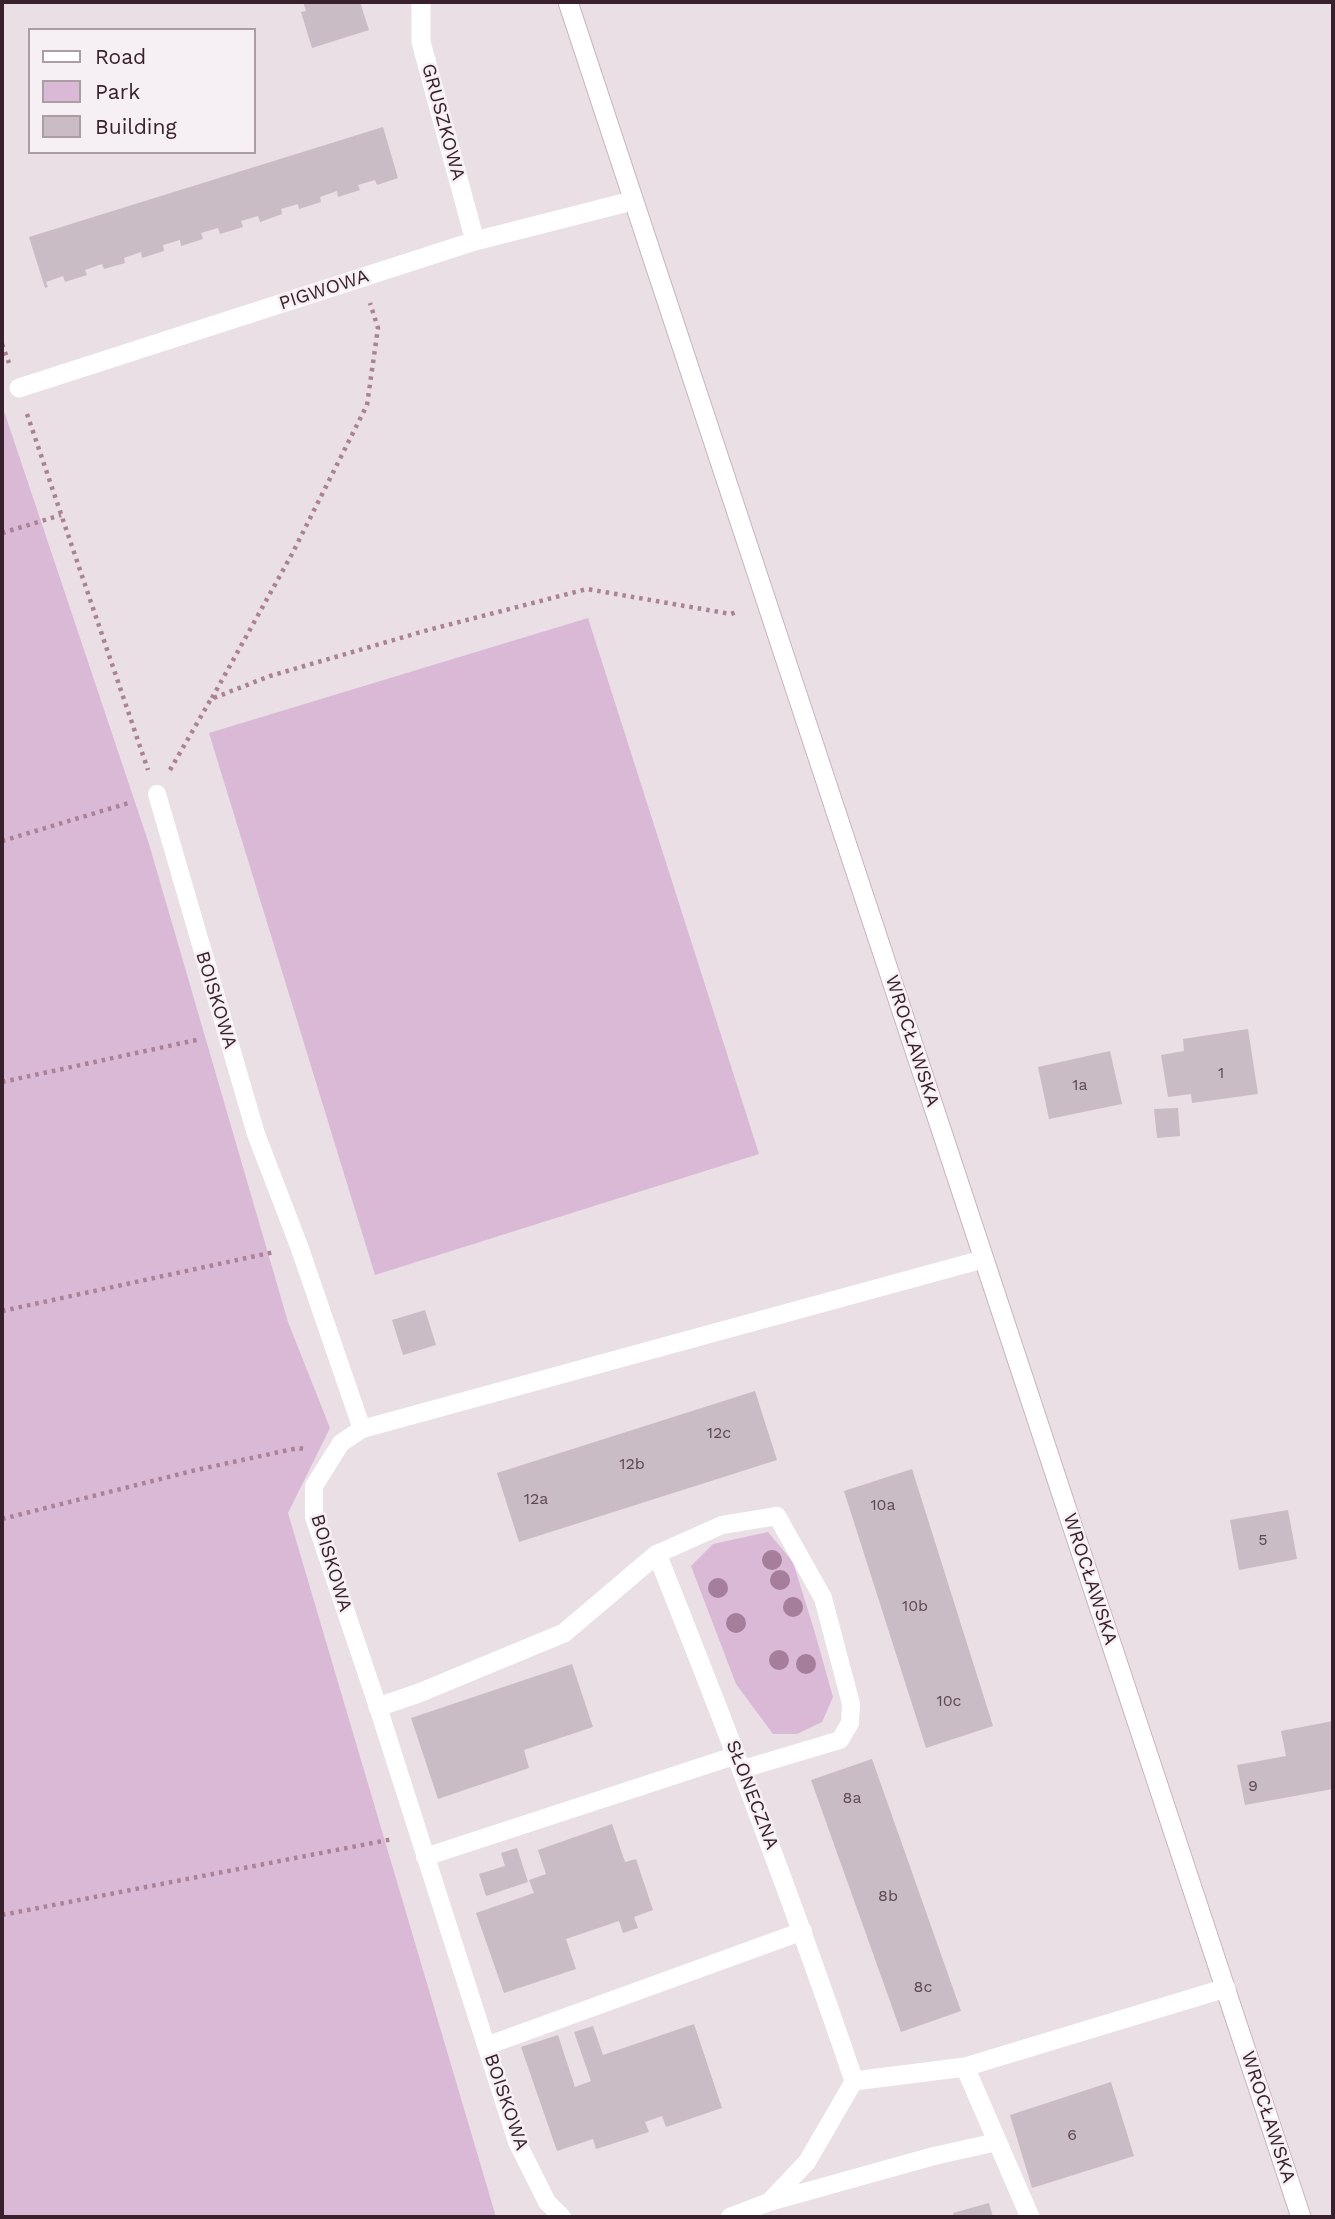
<!DOCTYPE html>
<meta charset="utf-8">
<style>
body{margin:0}
#map{position:relative;width:1335px;height:2219px;overflow:hidden;background:#e9dfe5;font-family:"Work Sans",sans-serif}
canvas{display:block}
.frame{position:absolute;inset:0;border:4px solid #38212c;pointer-events:none}
.legend{position:absolute;left:28px;top:28px;width:228px;height:126px;box-sizing:border-box;background:#f6eff4;border:2px solid #aa9da4;margin:0;padding:9px 12px;list-style:none;font-size:21px;color:#38212c}
.legend li{display:flex;align-items:center;gap:14px;height:35px}
.legend b{width:35px;border:2px solid #aa9da4}
</style>
<div id="map">
<canvas width="1335" height="2219"></canvas>
<div class="frame"></div>
<ul class="legend">
<li><b style="height:9px;background:#fff"></b>Road</li>
<li><b style="height:19px;background:#dab9d7"></b>Park</li>
<li><b style="height:19px;background:#cabcc4"></b>Building</li>
</ul>
</div>
<script>
const c = document.querySelector('canvas').getContext('2d');
c.lineJoin = 'round';
function paint(path, color) { c.fillStyle = color; c.fill(path, 'evenodd'); }
function stroke(path, color, width, dash) { c.strokeStyle = color; c.lineWidth = width; c.lineCap = dash ? 'butt' : 'round'; c.setLineDash(dash || []); c.stroke(path); }
function write(font, color, halo, rows, align = 'center') {
  c.font = font + ' "Work Sans",sans-serif'; c.lineWidth = 5; c.setLineDash([]); c.textBaseline = 'middle'; c.strokeStyle = halo; c.fillStyle = color; for (const [text, x, y, turn = 0] of rows) {
    c.save(); c.translate(x, y); c.rotate((+turn || 0) * Math.PI / 180); c.textAlign = isNaN(turn) ? turn : align; if (halo) c.strokeText(text, 0, 0); c.fillText(text, 0, 0); c.restore();
  }
}
const green = new Path2D(`
 M2,405L149,844L288,1322L330,1428L288,1513L496,2217H2Z
 M588,618L759,1154L375,1275L209,733Z
 M768,1532L793,1562L815,1633L833,1697L822,1722L797,1734H773L736,1684L691,1566L713,1544Z`);
const building = new Path2D(`
 M303,2H360L369,30L312,48L301,12L306,11Z
 M383,127L398,178L377,185L375,180L358,185L360,190L338,197L337,191L320,197L321,202L299,209L298,204L281,209L282,214L260,222L258,216L241,221L243,227L220,234L218,228L201,233L203,239L181,246L180,240L163,245L164,251L142,258L141,252L124,258L125,263L104,269L102,264L85,270L87,275L65,282L63,276L46,282L48,287L45,288L29,237Z
 M1248,1029L1258,1094L1192,1103L1191,1094L1168,1097L1161,1055L1184,1051L1183,1039Z
 M1110,1051L1122,1104L1049,1119L1038,1067Z
 M1178,1108L1180,1136L1157,1138L1154,1109Z
 M425,1310L436,1345L403,1355L392,1320Z
 M755,1391L777,1460L519,1542L497,1473Z
 M912,1469L993,1726L926,1748L844,1491Z
 M1288,1510L1297,1559L1239,1570L1230,1520Z
 M572,1664L593,1727L524,1750L529,1768L438,1799L411,1718Z
 M1333,1721V1789L1245,1805L1237,1765L1286,1756L1281,1731Z
 M872,1759L961,2011L901,2032L811,1780Z
 M612,1824L625,1862L636,1859L653,1910L634,1917L638,1928L623,1933L619,1921L566,1939L576,1969L504,1993L476,1913L534,1893L529,1880L546,1874L538,1850Z
 M517,1848L528,1882L486,1896L479,1874L505,1866L501,1853Z
 M694,2024L722,2108L666,2127L662,2116L645,2122L649,2132L596,2149L593,2139L557,2151L521,2047L558,2035L575,2087L591,2081L574,2032L593,2026L603,2055Z
 M1111,2082L1134,2156L1032,2188L1010,2115Z
 M989,2203L993,2217H954L953,2213Z`);
const path = new Path2D(`
 M2,344L9,363
 M27,414L148,770
 M2,533L61,515
 M212,698L292,554L367,405L378,328L370,303
 M170,770L211,699L270,676L428,630L587,589L731,614L739,611
 M2,841L132,802
 M2,1082L201,1039
 M2,1311L274,1252
 M2,1519L196,1470L298,1448L304,1449
 M2,1915L393,1839`);
const service = new Path2D(`
 M157,794L256,1134L299,1246L362,1429
 M657,1554L722,1525L777,1516L823,1598L851,1704L850,1723L840,1740L743,1769
 M425,1857L737,1755
 M486,2046L803,1931
 M769,2202L934,2156L997,2142
 M562,2217L547,2202L517,2142L378,1707L314,1517V1486L341,1443L362,1429L984,1259
 M730,2217L769,2202L807,2162L854,2081`);
const minor = new Path2D(`
 M421,2V42L475,241
 M19,388L475,241L632,201
 M378,1707L419,1693L564,1633L657,1554C727,1729 794,1903 854,2081L965,2067L1030,2217
 M965,2067L1226,1988`);
const secondary = new Path2D(`
 M568,2L1301,2217`);
const trees = [
 [772,1560],
 [780,1580],
 [718,1588],
 [793,1607],
 [736,1623],
 [779,1660],
 [806,1664]
];
const numberNames = [
 ["1",1221,1073],
 ["1a",1080,1085],
 ["12c",719,1433],
 ["12b",632,1464],
 ["12a",536,1499],
 ["10a",883,1505],
 ["5",1263,1540],
 ["10b",915,1606],
 ["10c",949,1701],
 ["9",1253,1786],
 ["8a",852,1798],
 ["8b",888,1896],
 ["8c",923,1987],
 ["6",1072,2135]
];
const streetNames = [
 ["GRUSZKOWA",443,122,75],
 ["PIGWOWA",324,290,-18],
 ["BOISKOWA",216,1000,73],
 ["WROCŁAWSKA",912,1041,72],
 ["BOISKOWA",331,1563,73],
 ["WROCŁAWSKA",1090,1579,72],
 ["SŁONECZNA",752,1795,69],
 ["BOISKOWA",506,2102,71],
 ["WROCŁAWSKA",1268,2117,72]
];
paint(green, '#dab9d7');
paint(building, '#cabcc4');
stroke(secondary, '#c8b3bf', 21);
stroke(path, '#ab8196', 4.5, [3.5, 5]);
stroke(service, '#fff', 18);
stroke(minor, '#fff', 19);
stroke(secondary, '#fff', 19);
c.fillStyle = '#a47e9b';
for (const [x, y] of trees) { c.beginPath(); c.arc(x, y, 10, 0, 2 * Math.PI); c.fill(); }
write('16px', '#5c4852', null, numberNames);
write('19px', '#38212c', '#f6eff4', streetNames);
</script>
